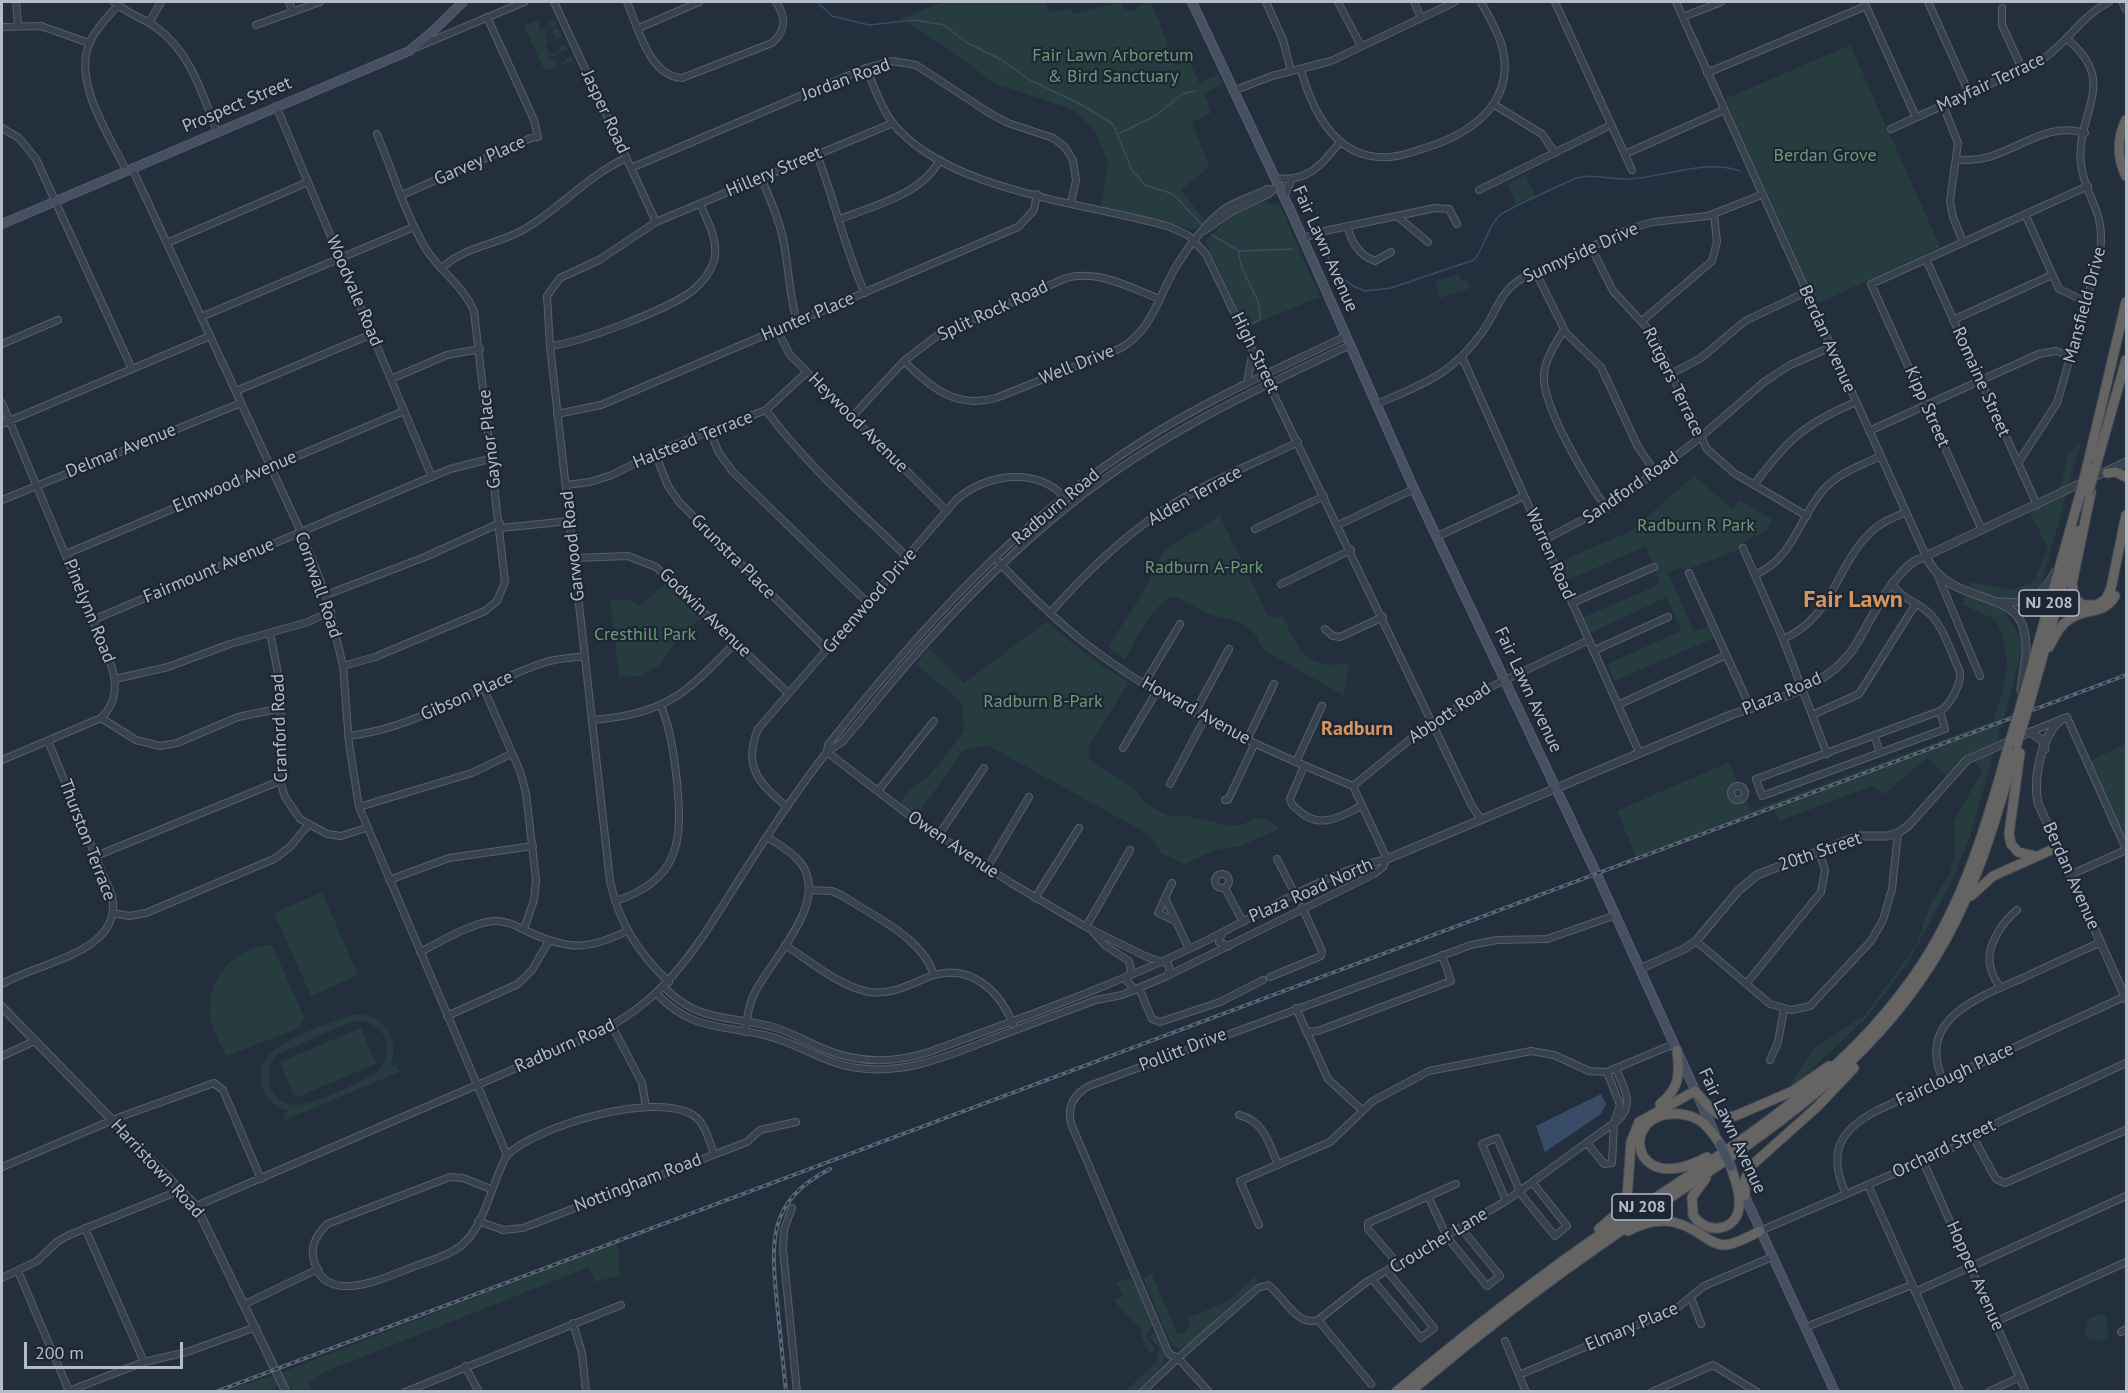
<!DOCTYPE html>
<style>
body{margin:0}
#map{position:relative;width:2128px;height:1393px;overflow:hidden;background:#242f3e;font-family:"PT Sans",sans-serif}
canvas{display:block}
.frame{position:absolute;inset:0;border:3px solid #b4bcc9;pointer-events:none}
.scale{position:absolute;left:24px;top:1342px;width:159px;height:27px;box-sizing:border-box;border:3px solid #b4bcc9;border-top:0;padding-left:8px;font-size:18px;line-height:21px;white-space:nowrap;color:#b4bcc9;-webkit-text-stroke:4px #1d2633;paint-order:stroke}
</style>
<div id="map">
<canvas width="2128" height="1393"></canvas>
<div class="frame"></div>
<div class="scale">200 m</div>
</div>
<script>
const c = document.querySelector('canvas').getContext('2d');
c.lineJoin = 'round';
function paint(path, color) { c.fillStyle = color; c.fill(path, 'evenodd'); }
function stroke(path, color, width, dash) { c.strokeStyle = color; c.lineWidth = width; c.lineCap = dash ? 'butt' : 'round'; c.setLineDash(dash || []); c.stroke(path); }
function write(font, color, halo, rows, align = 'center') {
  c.font = font + ' "PT Sans",sans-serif'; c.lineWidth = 4.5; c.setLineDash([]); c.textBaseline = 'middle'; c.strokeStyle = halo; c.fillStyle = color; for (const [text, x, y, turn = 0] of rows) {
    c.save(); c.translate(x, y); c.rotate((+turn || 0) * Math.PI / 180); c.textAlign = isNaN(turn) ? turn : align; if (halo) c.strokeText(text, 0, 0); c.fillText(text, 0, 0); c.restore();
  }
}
const green = new Path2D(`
 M944,2H1046L1048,12L1070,9L1073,14L1122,2L1124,9L1133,11L1145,2H1151L1176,65L1189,60L1199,83L1217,75V70L1222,84L1204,94L1211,113L1192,122L1209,167L1181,190L1205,221L1195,230L1101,206L1108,163L1096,132L1074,110L994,83L943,45L900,19Z
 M539,19V31L549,27V23L554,20L557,25L545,31L547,42L554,39L552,30L557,27L562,37L546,44L550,55L560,51L559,47L565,44L568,49L548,58L549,61L555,59V65L558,66L571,56L573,61L545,71L524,26Z
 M1850,45L1940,247L1817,304L1725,99Z
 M1526,175L1535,196L1516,204L1507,184Z
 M1265,201L1270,205L1279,204L1320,297L1246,327L1205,241L1233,215Z
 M1459,274L1462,282L1467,280L1470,288L1440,298L1435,282Z
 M2081,441L2041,585L2027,596L2004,598L2002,608L2021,639L2019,663L1970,836L1952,881L1907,964L1866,1018L1791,1089L1792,1082L1814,1048L1864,1016L1915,947L1930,905L1949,875L1955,856L1954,821L1982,771L1972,757L1949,778L1927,758L1884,794L1872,786L1779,821L1774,808L1637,859L1617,811L1729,762L1751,811L1993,721C2006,679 2015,662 1996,620L1962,604L1971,582L2013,590L2034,581L2048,548L2028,509L2058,495L2068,454Z
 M1694,476L1733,509L1740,500L1773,520L1765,532L1742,542L1743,548L1685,570L1683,567L1668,572L1694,632L1708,626L1714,638L1614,681L1607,664L1681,631L1667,597L1590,633L1582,618L1660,584L1646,546L1568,580L1559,562L1631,531Z
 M1220,516L1266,612L1271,618L1283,617C1301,654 1304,668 1349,664L1344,696L1262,649C1255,624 1237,621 1215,616C1203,613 1189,603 1177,597C1156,596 1134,643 1125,659L1111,650L1109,645L1143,593L1163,551Z
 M671,579L706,613L674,644L660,665L641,676L619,677L610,600L626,599L640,605Z
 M1046,622L1095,661L1129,682L1088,748L1090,760L1096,764L1132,787L1146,804L1169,816H1187L1231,826L1244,824L1253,818H1265L1280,829L1240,846L1213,851L1184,864L1161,853L1148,834L987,745L964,750L914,819L897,806L914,785C930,781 953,745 964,731L962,703L916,664L929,648L964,683Z
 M2126,744V849L2087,762Z
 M322,892L358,975L311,996L274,913Z
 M272,945L304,1017L299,1028L226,1056C221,1045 214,1032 211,1020C204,982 233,946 272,945Z
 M360,1014C388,1017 400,1043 390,1067L396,1066L399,1072L285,1120L283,1114L288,1111C275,1107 266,1099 262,1086C250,1044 320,1028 348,1016ZM361,1021C373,1023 384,1030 387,1044C389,1053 386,1062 380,1069C371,1079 309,1106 296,1105C269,1104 260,1072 278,1054L348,1023Z
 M361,1028L376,1064L295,1098L280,1062Z
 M617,1242L620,1275L595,1282L589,1267L327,1371L309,1383L312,1391H295L282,1383L271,1391L219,1392L278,1374Z
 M1154,1271L1152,1275L1178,1334L1187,1332L1186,1328L1190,1326L1186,1316L1188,1318L1226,1302L1255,1277L1259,1280L1196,1339L1179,1349L1171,1344L1143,1278Z
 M1129,1278L1133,1280L1153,1326L1146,1336L1155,1349L1152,1354L1147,1352L1150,1348H1147L1139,1339L1146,1345L1141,1337V1330L1113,1300L1123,1296L1116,1283Z
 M2102,1313L2107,1317L2108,1337L2098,1341L2089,1339L2085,1331L2087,1320Z
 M1152,1333L1157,1335L1164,1353V1364L1136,1391H1125L1158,1361L1156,1358L1159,1349L1150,1337Z`);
const water = new Path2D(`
 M1601,1094L1606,1104L1601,1114L1545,1152L1536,1126Z`);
const stream = new Path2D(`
 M817,2L832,16L869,25L914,20L944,25L966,42L1000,59L1030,80L1082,105L1113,124L1132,170L1145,185L1173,194L1202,225
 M1118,134L1155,116L1182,94L1195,91
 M1212,235L1239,251L1293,249
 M1317,247L1325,249L1336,273L1353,286L1365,291L1391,288L1474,260C1485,247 1487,227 1499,216C1505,210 1567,182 1577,178C1595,173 1609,180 1627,179C1664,178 1704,158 1740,171
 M1239,252C1239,276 1263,295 1260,320L1249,325`);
const minor = new Path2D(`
 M16,2L18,25
 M114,2C126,13 143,18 157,28C191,53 202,94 217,131
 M289,2L293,12
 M554,2L656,222
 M627,2C638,27 649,76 682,78L772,43C787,30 786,17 776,2
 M1266,2L1283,40L1291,71
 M1338,2L1361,46
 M1414,2L1421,18
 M1555,2L1632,170
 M1676,2L1925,554
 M1864,2L1916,117
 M1928,2L1969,93
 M118,5C108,17 96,28 90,42C72,81 109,135 126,170
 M2002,8V25L2022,69
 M1683,17L1721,2
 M149,23L161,2
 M256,25L320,2
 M2,27L41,26L89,43
 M639,28L699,2
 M417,47L524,2
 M866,68C874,86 880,106 892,122C946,192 1089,203 1170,227L1189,236L1206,254L1472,806L1481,819
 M1301,70C1313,113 1337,161 1390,157C1405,156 1420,149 1434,145C1479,129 1517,96 1501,43C1496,28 1488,15 1481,2
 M1707,73L1866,6
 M1233,91L1272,76L1331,61L1455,2
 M1493,104L1542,134L1555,153
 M1943,105L1958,143L1950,201L1953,217L1963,242
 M276,106L432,477
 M2,128L19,138L36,159L132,369
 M1891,129L2040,61C2067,44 2081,16 2109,2
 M1625,154L1724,110
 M817,155C835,200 844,248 865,293
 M1957,159C2003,168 2038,118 2085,133
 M132,168L301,532L326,595L343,666L349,743L359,807L507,1155C493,1180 485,1222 466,1241C453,1255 431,1260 413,1267C385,1277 321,1310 313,1256C311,1243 318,1233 327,1224L450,1177L463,1178L491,1189
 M631,168L866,68L892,61L916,65L991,114L1008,123L1053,138L1065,147L1073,160L1076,180L1071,203
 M761,178C770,199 780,221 784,244C789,270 789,295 797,321
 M1274,178C1307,183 1321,166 1340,142
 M1479,190L1611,125
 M402,195L531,138L538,137L534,120L487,17
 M1284,197L1291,181
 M2025,214L2059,289L2086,302
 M1398,217L1428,242
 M838,220C874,205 920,196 940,160
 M1348,227C1351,242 1360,256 1375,261L1391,252
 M1204,231L1231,212L1269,194L1274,189
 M1302,239L1320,232L1435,208L1449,209L1457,224
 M167,243L308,182
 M1591,247L1613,291L1652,333L1707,449L1734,473L1807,516
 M1926,259L2037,505
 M443,267C466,246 496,245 523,230C560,209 587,176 626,158
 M1536,273L1566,333L1601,367L1638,447L1656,473
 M201,317L414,227
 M1953,320L2052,275
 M1642,321L1712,261L1717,242L1714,214
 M1564,329C1556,344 1545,358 1544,375C1542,407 1588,482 1607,509
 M777,330L790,355L947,511
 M2,344L58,320
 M550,346C580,343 669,309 692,291C702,283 710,273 714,261C719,241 708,222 700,204
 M1462,357L1639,752
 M904,361C931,388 956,409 996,398L1121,348C1154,328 1158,296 1177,265C1188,247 1210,217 1229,206C1241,200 1255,195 1267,189L1272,190
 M1671,374L1701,358L1745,321L1806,292
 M391,379L447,355L480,349
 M1247,383L1253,350
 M236,391L372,334
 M2,403L109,659C117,680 119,701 101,718L2,760
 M1377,404C1422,384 1450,376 1480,335C1496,315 1498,293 1521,279L1632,228L1653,222L1708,216L1761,195
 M766,410C806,465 859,510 907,557
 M557,414L601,405L1018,227L1034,210L1037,194
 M852,417L904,361L938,335L1066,278C1099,269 1130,288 1160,299
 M2,424L210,336
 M1869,431L2039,354L2056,351L2071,356
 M710,432L719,453L733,472L868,603
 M655,453L668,486L680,503L827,650
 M2018,463L2057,403L2100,253C2106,208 2085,200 2081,164C2075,113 2120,83 2068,40
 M566,485L590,482L612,475L663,449L766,410L807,372
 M1754,485C1787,440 1804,424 1856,402
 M2,500L241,403
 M1338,525L1414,489
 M500,528L570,521
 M1255,529L1324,496
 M1982,530L1871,284L2088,186
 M1438,536L1524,496
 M1544,540L1613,504L1697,440L1764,382L1790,365L1831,347
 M1743,548L1783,639L1827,754
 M66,554L404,411
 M574,558L628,556L656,567L788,693
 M995,558C1022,587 1050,615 1081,640C1162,704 1258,747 1353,786L1387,859
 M1689,573L1751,709
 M1755,575C1795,557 1797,520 1824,489C1840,472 1860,466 1881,456
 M1938,576L1980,676
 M1892,583C1902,601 1920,602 1932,616C1945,631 1952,655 1960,672C1961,685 1950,705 1940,711L1756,779L1762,796L1945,729L1940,711
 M1281,584L1351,550
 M326,595L425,557L500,523
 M1882,600L1902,598
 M1572,603L1654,567
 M1050,613C1084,575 1119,540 1162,511C1205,483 1253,464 1298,442
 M93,620L450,469L493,458
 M1325,629L1333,636L1340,637L1383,617
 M270,633L281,689L280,781L285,797L300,819L327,834L341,836L366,828
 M1783,639C1833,618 1835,567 1870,533C1879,523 1893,518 1906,512
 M1593,651L1668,617
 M343,666L375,657L485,611L497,601L505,582L474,311C463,285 440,272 426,249C405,214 393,172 377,134
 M115,679L168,667L230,644L308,622L331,611
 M1144,684L1180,624
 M484,689L520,771L526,793L536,880L534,900L524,929
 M1618,705L1726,655
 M1195,712L1229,649
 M1814,714L1859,694L1915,605
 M101,718L136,740L160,746L177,743L238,717L282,708
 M592,720C668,713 684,695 736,642
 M2030,732L2067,717L2126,849
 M1874,735L1880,753
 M348,736C419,728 477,685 543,663C556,658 571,658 585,656
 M1247,740L1274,684
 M1123,748L1157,691
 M827,752L842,742C865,716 886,688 909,662C958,606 1012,551 1071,504C1156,436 1252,391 1350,345
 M827,752L914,819L1011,883L1086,927L1147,957L1168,964L1170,969L1167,976
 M1296,762L1322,706
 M1304,766L1290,799C1292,807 1297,809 1303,814C1323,829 1342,815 1362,806
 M1170,784L1205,718
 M1731 793a7 7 0 1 1 14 0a7 7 0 1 1-14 0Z
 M1353,786L1418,733L1480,692L1589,640
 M878,791L934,721
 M1225,800H1228L1255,743
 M359,807L472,773L511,754
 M787,807C760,784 742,767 758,729L956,500C986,473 1039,466 1066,499
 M938,836L984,768
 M96,856L280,781
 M1277,859L1296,896
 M987,868L1029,797
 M1215 881a7 7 0 1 1 14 0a7 7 0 1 1-14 0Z
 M2070,875L2126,850
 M389,880L449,858L533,846
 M1172,883L1158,913L1175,921
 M1225,888L1243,922
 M809,890L832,891L843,896C874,917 922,937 934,975
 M1035,898L1079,828
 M1165,898L1189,949
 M615,901C679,881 683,842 677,782C674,755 671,731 661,706
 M113,913L129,916L146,913L274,859L290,847L308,825
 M1086,927L1130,850
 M1094,933L1106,946L1129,961L1131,970L1127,981L1135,990
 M1222,933L1219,942L1229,946
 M1696,941L1770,1004L1791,1010L1810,1006L1871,941L1883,920L1892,889L1898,833
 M785,945C810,961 839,986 869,992C893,995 910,984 931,976C970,963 999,990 1013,1024
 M420,952C440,942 474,921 496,921C509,921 520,928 531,933C570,950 588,950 627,931
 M1270,977L1321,956L1322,951L1302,907
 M669,982C638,953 619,923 610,881L550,346L547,296L560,278L599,260L656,222L893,123
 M2,984C38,962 124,953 112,896L48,741
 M1746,984L1821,892L1825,870L1819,851
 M664,987C698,1023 729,1015 773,1027C791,1032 807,1042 824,1049C859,1064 896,1063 932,1051C1018,1019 1104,989 1187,950C1248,922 1322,872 1387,859
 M1139,988L1152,1019L1160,1022L1220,1002L1263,980
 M2000,988C1996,981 1991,973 1990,965C1986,946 2003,921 2017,910
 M657,994C691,1030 720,1025 764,1035C797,1042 824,1064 858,1068C907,1075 950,1055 994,1038C1028,1025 1062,1013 1096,1000L1122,995L1167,976L1374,874L1383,867L1387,859
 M1296,1008L1328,1079L1362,1110
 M447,1016L518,984L532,970L549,941
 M612,1026L642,1083L646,1107
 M745,1032C747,1018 749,1004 755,992C773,957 831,901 800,862C791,851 778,844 767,837
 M1306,1032L1318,1031L1451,981L1442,955
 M2,1056L35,1041
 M1770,1060L1778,1042L1784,1009
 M1943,1080C1915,1018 1980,997 2025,977C2050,965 2075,954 2101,942
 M1239,1115C1264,1121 1269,1143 1278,1165
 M1973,1137L1996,1179L2005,1183L2126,1130
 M1587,1143L1604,1164L1612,1163L1614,1123L1620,1105L1607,1072
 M507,1155C537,1126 654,1091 693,1115C705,1122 709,1141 714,1154
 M1923,1161L2026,1392
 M2,1167L120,1117L214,1083L223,1090L261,1179
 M1868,1185L1960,1392
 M1846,1194C1827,1153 1839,1130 1878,1110L2126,996
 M1428,1196L1447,1237L1487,1286L1500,1276L1461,1228
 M1506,1201L1482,1144L1497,1138L1521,1194L1555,1236L1567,1226L1532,1182
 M196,1206L591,1036C669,1001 700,941 744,872C770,831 797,790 827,752L828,745C918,631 1019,518 1144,440C1208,399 1278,369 1346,336
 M792,1208L784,1230L783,1249L797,1392
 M478,1221L503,1230L523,1228L747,1142L760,1130L796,1122
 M1259,1225L1240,1181L1330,1142L1373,1101L1429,1071L1531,1051L1554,1055L1589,1071L1607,1072L1674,1044
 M85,1228L144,1362
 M1760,1231L1949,1150L2001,1121L2126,1063
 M1399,1265L1368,1229V1223L1456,1184
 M18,1271L69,1391
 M2,1278L37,1261L57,1242L69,1235L181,1190
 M1372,1279L1421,1338L1434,1328L1388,1272
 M1915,1292L2126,1196
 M1691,1298L1701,1324
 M245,1304L318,1269
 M1318,1320L1371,1384
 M1995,1322L2126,1262
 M573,1323L582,1353L586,1392
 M1806,1327L1912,1285
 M2121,1332L2126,1329
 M1505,1341L1526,1392
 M465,1366L479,1392
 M1519,1375L1677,1308L1704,1286L1772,1257
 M66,1392L144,1362L187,1352L256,1327
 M405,1392L621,1305
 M1142,1392L1178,1358L1169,1354L1072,1126C1066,1108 1073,1095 1089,1086L1471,945L1497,940L1547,939L1616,915
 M1209,1392L1178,1358L1258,1288L1268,1285C1284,1296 1296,1327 1318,1320L1365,1283L1506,1201L1618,1120C1635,1105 1624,1087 1616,1069
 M1652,1392L1713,1365L1757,1392
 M1988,1392L2020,1377`);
const tertiary = new Path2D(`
 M2123,2L2126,9
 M1925,554C1946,606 2015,588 2024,630C2029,649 2023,671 2021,691
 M1999,602C2030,604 2040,600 2055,572
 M2061,720C2041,736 2033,779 2038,803L2126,999
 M1387,859L1733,714C1774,701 1827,687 1853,649C1872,620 1885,584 1913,562L2126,462
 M1640,969L1684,949L1696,941L1738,891L1757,875L1858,836H1887L1898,833L1908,826L1967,760L2030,732L2042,740L2045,749
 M2,1007L196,1206L286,1392`);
const secondary = new Path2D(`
 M1192,2L1292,214L1414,489L1598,877L1715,1134
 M2,224L409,51L432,32L463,2
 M1742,1190L1835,1392`);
const trunk = new Path2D(`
 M2126,120C2117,138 2117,158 2126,176
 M2097,462L2126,360
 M2087,467L2126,302
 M2107,473L2116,472L2126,477
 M2091,492L2072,584L2075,599L2083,605H2097L2106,599L2111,588L2126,515
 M2049,647C2055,636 2061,623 2073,617C2089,608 2103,615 2115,596
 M2029,705L2078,531
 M2020,708L2079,498
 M2020,753L2009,834L2011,844L2018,852L2035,856
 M1971,896L1993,876L2058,847
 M1660,1104C1680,1088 1680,1074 1677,1050
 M1707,1157C1689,1167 1658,1178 1643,1156C1640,1150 1639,1144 1640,1138C1646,1111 1683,1108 1702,1122C1709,1128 1715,1136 1720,1144
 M1706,1178L1692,1197L1693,1215C1705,1234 1735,1233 1739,1208C1741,1194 1735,1180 1731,1167
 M1745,1196V1180L1751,1166L1817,1107L1854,1068
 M1599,1229L1621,1210L1627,1199L1631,1142L1639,1122L1695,1091C1707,1104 1715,1120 1735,1116L1793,1091L1829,1066
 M1628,1231C1656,1216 1677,1218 1703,1236C1709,1240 1716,1245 1725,1245C1736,1244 1750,1236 1760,1231
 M1396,1392C1463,1336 1532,1281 1604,1232C1721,1153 1846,1083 1924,961C1966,895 1987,823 2008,748
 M1410,1392C1478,1334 1549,1280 1622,1230C1737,1151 1853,1086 1930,966C1974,898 1996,821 2017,744`);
const rail = new Path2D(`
 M215,1392L2126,675
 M786,1392C783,1362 780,1333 777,1303C771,1242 767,1201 830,1169`);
const secondaryBridge = new Path2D(`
 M1720,1144L1731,1167`);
const trunkBridge = new Path2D(`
 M2088,494L2097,462
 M2079,498L2087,467
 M2017,744L2029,705
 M2008,748L2020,708`);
const shields = [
 [2049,603,60],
 [1642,1207,60]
];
const shieldNames = [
 ["NJ 208",2049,603],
 ["NJ 208",1642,1207]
];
const parkNames = [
 ["Fair Lawn Arboretum",1113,56],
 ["& Bird Sanctuary",1113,77],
 ["Berdan Grove",1825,156],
 ["Radburn R Park",1696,526],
 ["Radburn A-Park",1204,568],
 ["Cresthill Park",645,635],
 ["Radburn B-Park",1043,702]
];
const streetNames = [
 ["Jordan Road",846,80,-20],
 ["Mayfair Terrace",1991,83,-25],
 ["Prospect Street",237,105,-23],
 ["Jasper Road",605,112,65],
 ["Garvey Place",480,161,-24],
 ["Hillery Street",774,172,-23],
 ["Fair Lawn Avenue",1325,249,66],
 ["Sunnyside Drive",1581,253,-24],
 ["Woodvale Road",354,291,67],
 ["Mansfield Drive",2085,305,-75],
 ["Split Rock Road",993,311,-25],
 ["Hunter Place",808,317,-23],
 ["Berdan Avenue",1827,339,66],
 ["High Street",1255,353,64],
 ["Well Drive",1077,365,-22],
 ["Rutgers Terrace",1673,382,64],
 ["Romaine Street",1981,382,66],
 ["Kipp Street",1927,407,66],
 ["Heywood Avenue",858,423,45],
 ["Gaynor Place",490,439,-96],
 ["Halstead Terrace",693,440,-22],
 ["Delmar Avenue",121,451,-22],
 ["Elmwood Avenue",235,482,-23],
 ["Sandford Road",1631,488,-35],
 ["Alden Terrace",1195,496,-29],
 ["Radburn Road",1056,507,-40],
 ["Garwood Road",573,546,-96],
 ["Warren Road",1550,554,66],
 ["Grunstra Place",733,557,45],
 ["Fairmount Avenue",209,571,-23],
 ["Cornwall Road",318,585,71],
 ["Greenwood Drive",870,601,-49],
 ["Pinelynn Road",89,611,68],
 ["Godwin Avenue",705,613,44],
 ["Fair Lawn Avenue",1528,690,65],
 ["Plaza Road",1782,694,-23],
 ["Gibson Place",467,696,-24],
 ["Howard Avenue",1196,711,29],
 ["Abbott Road",1450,713,-34],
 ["Cranford Road",280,728,-92],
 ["Thurston Terrace",87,840,69],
 ["Owen Avenue",953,845,34],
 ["20th Street",1820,852,-19],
 ["Berdan Avenue",2071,876,66],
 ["Plaza Road North",1311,891,-24],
 ["Radburn Road",565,1046,-24],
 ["Pollitt Drive",1183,1050,-21],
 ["Fairclough Place",1955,1075,-25],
 ["Fair Lawn Avenue",1732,1131,65],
 ["Orchard Street",1944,1149,-26],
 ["Harristown Road",157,1169,47],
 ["Nottingham Road",638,1183,-21],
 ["Croucher Lane",1439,1241,-31],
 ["Hopper Avenue",1975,1276,66],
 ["Elmary Place",1632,1327,-23]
];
const neighbourhoodNames = [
 ["Radburn",1357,729]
];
const districtNames = [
 ["Fair Lawn",1853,600]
];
paint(green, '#263c3f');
paint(water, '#394c67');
stroke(stream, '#394c67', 1.5);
stroke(minor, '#565f6c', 8);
stroke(tertiary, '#565f6c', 9);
stroke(secondary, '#565f6c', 10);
stroke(trunk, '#434c59', 11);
stroke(minor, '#38414e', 6);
stroke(tertiary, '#38414e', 7);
stroke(secondary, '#465061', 8);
stroke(trunk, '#656462', 9);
stroke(rail, '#5a6575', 4);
stroke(rail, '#1d2633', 1.5, [4.5]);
stroke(secondaryBridge, '#565f6c', 10, []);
stroke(trunkBridge, '#434c59', 11, []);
stroke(secondaryBridge, '#465061', 8);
stroke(trunkBridge, '#656462', 9);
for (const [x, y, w] of shields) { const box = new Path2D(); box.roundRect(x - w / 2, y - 13, w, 26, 4.5); c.fillStyle = '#1d2633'; c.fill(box); stroke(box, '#b4bcc9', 1.5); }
write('bold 16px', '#b4bcc9', null, shieldNames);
write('18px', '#6b9a76', '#1d2633', parkNames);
write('18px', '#b4bcc9', '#1d2633', streetNames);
write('bold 20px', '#d59563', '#1d2633', neighbourhoodNames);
write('bold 24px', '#d59563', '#1d2633', districtNames);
</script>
